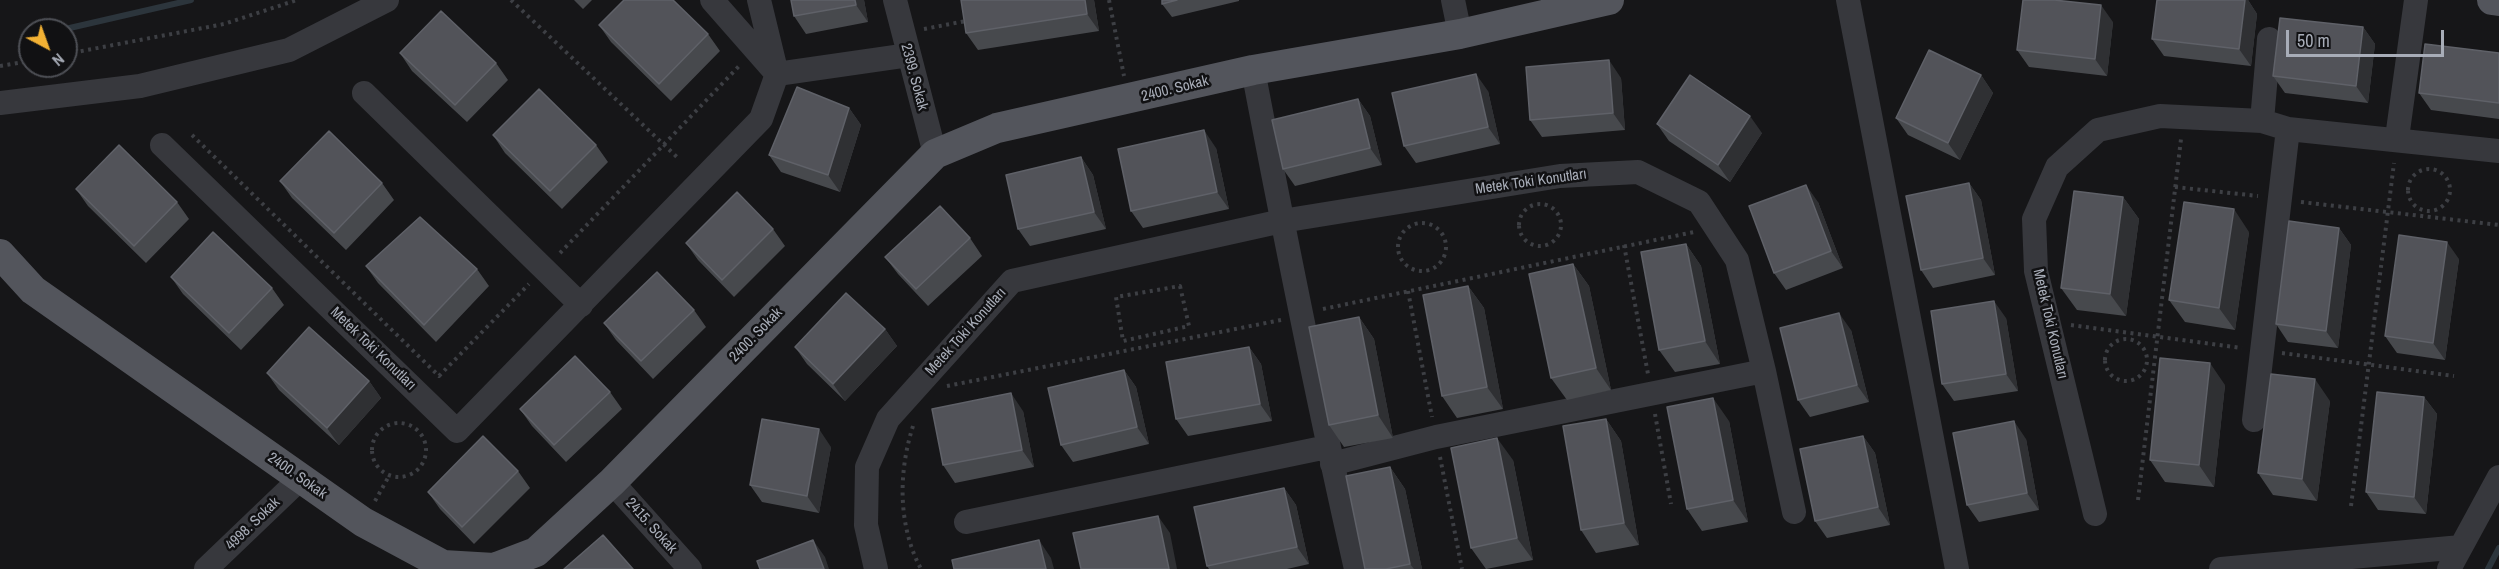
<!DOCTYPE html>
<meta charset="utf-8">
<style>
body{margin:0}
#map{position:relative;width:2499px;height:569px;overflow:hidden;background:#161618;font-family:"Archivo Narrow",sans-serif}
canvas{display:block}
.north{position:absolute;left:18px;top:18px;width:60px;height:60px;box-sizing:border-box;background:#111113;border:2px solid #4d4f55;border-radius:50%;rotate:139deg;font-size:16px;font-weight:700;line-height:24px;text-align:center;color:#a8adb8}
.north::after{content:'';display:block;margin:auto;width:21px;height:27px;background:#f2b134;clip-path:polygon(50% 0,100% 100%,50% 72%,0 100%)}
.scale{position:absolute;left:2286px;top:30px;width:158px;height:27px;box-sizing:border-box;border:3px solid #a8adb8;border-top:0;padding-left:8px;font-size:18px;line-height:21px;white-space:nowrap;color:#a8adb8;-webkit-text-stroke:4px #111113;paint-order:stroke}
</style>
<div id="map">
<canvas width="2499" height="569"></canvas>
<div class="north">N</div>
<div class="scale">50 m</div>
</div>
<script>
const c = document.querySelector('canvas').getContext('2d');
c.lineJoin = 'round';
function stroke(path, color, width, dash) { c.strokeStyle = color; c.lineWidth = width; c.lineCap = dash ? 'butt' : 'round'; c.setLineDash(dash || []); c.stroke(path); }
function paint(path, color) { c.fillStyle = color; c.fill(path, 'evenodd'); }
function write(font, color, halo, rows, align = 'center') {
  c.font = font + ' "Archivo Narrow",sans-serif'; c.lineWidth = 5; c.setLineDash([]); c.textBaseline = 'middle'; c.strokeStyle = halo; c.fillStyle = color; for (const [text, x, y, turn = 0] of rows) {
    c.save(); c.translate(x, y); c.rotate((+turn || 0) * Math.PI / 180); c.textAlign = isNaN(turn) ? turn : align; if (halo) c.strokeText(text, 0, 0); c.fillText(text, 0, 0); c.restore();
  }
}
const stream = new Path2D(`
 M61,30L191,0
 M2488,569L2499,548`);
const path = new Path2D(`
 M511,0L679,159
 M1109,0L1124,76
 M924,29L966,21
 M66,54L224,24L297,0
 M0,66L30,61
 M192,135L439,376L529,284
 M2408 190a21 21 0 1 1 42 0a21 21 0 1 1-42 0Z
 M2175,187L2258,196
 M2301,202L2499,225
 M1519 225a21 21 0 1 1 42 0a21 21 0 1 1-42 0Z
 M1398 247a24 24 0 1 1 48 0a24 24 0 1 1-48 0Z
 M1624,245L1648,374
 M560,253L741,64
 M1180,286L1189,326L1123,341L1116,297Z
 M1408,291L1432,417
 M1323,309L1694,232
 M2071,325L2242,348
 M2105 360a21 21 0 1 1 42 0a21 21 0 1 1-42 0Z
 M2282,353L2454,376
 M947,386L1281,320
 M1655,414L1671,504
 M372 450a27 27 0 1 1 54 0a27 27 0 1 1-54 0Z
 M913,426C898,473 898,526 921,569
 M1440,457L1462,569
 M2138,500L2181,139
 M375,501L389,476
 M2351,506L2394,163`);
const minor = new Path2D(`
 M712,0L777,74L909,55
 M895,0L935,154
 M1453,0L1460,34
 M1848,0L1957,569
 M1253,70C1285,237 1318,403 1356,569
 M364,93L581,305
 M0,103L140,86L289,50L387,0
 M2262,121L2269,39
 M2397,138L2416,0
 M162,145L457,431L761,119L777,74L759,0
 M2254,420L2288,129
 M1332,464L1436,437L1764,371
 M612,482L690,569
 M2095,514L2036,271L2034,219L2057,167L2098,130L2160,116L2262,121L2288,129L2499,151
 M966,522L1327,447
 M206,569L300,479
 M876,569L866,525L867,467L888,419L1012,281L1282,221L1560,176L1638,172L1699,202L1737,260L1764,371L1794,512
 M2221,569L2461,547
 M2449,569L2499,477`);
const major = new Path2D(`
 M2492,0L2499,1
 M0,254L33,290L363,522L443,565L494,568L536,552L612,482L935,154L997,128L1253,70L1460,34L1609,0`);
const wall = new Path2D(`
 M574,0H592L583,9Z
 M864,0L868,22L806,34L794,16Z
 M961,0H1094L1099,31L978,50L966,33Z
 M1162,0H1239V1L1172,17L1162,4Z
 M2157,0H2248L2257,14L2251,66L2164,56L2152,39Z
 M2113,22L2107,76L2029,67L2017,50Z
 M599,25L708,34L720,51L671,101L611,42Z
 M2363,27L2375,44L2368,103L2285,93L2273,76Z
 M400,53L496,63L508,80L467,122L412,71Z
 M2499,53V119L2431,110L2419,93Z
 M1981,75L1993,93L1960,160L1908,135L1896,118Z
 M1621,78L1625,130L1542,137L1530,120Z
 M1488,91L1500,144L1416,163L1404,146Z
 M1358,99L1370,116L1382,165L1295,186L1283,169Z
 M849,108L861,125L840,192L781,172L769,155Z
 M1657,124L1762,133L1730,182L1669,141Z
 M493,135L596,145L608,162L562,209L505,153Z
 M1216,148L1229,209L1143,228L1131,211Z
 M1081,157L1093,175L1106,229L1030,246L1018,229Z
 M280,181L382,183L394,200L346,250L292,198Z
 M1969,183L1981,200L1995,275L1933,288L1921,270Z
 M76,189L177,202L189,219L146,263L88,206Z
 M2123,197L2139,219L2126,316L2077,310L2061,288Z
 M1818,202L1843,268L1786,290L1774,273Z
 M2339,228L2351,245L2338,348L2288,342L2276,324Z
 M773,229L785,246L734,297L698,260L686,243Z
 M2249,232L2235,330L2185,322L2169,300Z
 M970,238L982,256L928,306L898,274L885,257Z
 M1686,244L1701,266L1720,364L1675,372L1659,350Z
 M2459,259L2445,360L2397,353L2385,336Z
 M1573,264L1589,286L1611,390L1567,400L1551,378Z
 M366,266L477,269L489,286L436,342L378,283Z
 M171,277L272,288L284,305L241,350L183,294Z
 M1468,286L1484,308L1503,409L1457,418L1442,396Z
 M694,310L706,327L653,379L616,340L604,323Z
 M1359,317L1374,339L1393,438L1344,447L1329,425Z
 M2006,318L2018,391L1954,401L1942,384Z
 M885,329L897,346L845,401L807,364L795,347Z
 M1851,330L1869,402L1810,417L1798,400Z
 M1249,347L1261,364L1272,421L1188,436L1176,419Z
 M1124,370L1136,387L1149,444L1073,462L1061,445Z
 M267,373L369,381L381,398L339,445L279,390Z
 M2225,385L2214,487L2165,482L2150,460Z
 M610,392L622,409L566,462L532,426L520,409Z
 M2424,397L2437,414L2426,514L2378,510L2366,492Z
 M2330,401L2317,501L2273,495L2258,473Z
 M1023,411L1034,467L955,483L943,465Z
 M1606,419L1621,441L1639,545L1596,553L1581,530Z
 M1729,421L1748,522L1702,531L1687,509Z
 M1863,436L1875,453L1890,525L1827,538L1815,521Z
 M2026,439L2039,510L1979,522L1967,505Z
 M831,447L819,513L762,502L750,485Z
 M1513,460L1533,560L1486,569L1471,548Z
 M1390,467L1405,489L1422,569H1365Z
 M518,471L530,488L474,544L440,509L428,492Z
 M1284,488L1296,505L1309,564L1287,569H1209L1207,566Z`);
const shadedWall = new Path2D(`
 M855,0H864L868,22L856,5Z
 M1085,0H1094L1099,31L1087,14Z
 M2245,0H2248L2257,14L2251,66L2239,49Z
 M2101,5L2113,22L2107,76L2095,59Z
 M2363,27L2375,44L2368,103L2356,86Z
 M1609,60L1621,78L1625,130L1613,113Z
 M1476,74L1488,91L1500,144L1488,127Z
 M1981,75L1993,93L1960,160L1948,143Z
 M1358,99L1370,116L1382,165L1370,148Z
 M849,108L861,125L840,192L828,175Z
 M1750,116L1762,133L1730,182L1718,165Z
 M1204,130L1216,148L1229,209L1217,192Z
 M1081,157L1093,175L1106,229L1094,212Z
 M1969,183L1981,200L1995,275L1983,258Z
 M1806,185L1818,202L1843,268L1831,251Z
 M2123,197L2139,219L2126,316L2110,294Z
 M2234,209L2249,232L2235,330L2219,308Z
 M2339,228L2351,245L2338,348L2326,331Z
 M2447,242L2459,259L2445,360L2433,343Z
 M1686,244L1701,266L1720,364L1705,341Z
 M1573,264L1589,286L1611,390L1596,368Z
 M1468,286L1484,308L1503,409L1487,387Z
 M1994,301L2006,318L2018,391L2006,374Z
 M1839,313L1851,330L1869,402L1857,385Z
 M1359,317L1374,339L1393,438L1378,415Z
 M885,329L897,346L845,401L833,384Z
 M1249,347L1261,364L1272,421L1260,404Z
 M2210,363L2225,385L2214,487L2199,465Z
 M1124,370L1136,387L1149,444L1137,427Z
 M2315,379L2330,401L2317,501L2302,479Z
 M369,381L381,398L339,445L327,428Z
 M1011,393L1023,411L1034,467L1022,450Z
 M2424,397L2437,414L2426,514L2414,497Z
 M1713,398L1729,421L1748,522L1733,500Z
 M1606,419L1621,441L1639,545L1624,523Z
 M2014,421L2026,439L2039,510L2027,493Z
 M819,429L831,447L819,513L807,496Z
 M1863,436L1875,453L1890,525L1878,507Z
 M1497,438L1513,460L1533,560L1517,538Z
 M1390,467L1405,489L1422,569H1414L1410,564Z
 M1284,488L1296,505L1309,564L1297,547Z
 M1158,516L1170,533L1177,569H1169Z
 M813,540L825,557L829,569H824Z
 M1039,540L1051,558L1054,569H1046Z`);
const building = new Path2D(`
 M624,0H673L708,34L659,84L599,25Z
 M791,0H855L856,5L794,16Z
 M961,0H1085L1087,14L966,33Z
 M1162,0H1177L1162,4Z
 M2023,0H2054L2101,5L2095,59L2017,50Z
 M2157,0H2245L2239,49L2152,39Z
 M441,11L496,63L455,105L400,53Z
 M2280,18L2363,27L2356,86L2273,76Z
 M2425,44L2499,53V103L2419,93Z
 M1929,50L1981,75L1948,143L1896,118Z
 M1609,60L1613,113L1530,120L1526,67Z
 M1476,74L1488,127L1404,146L1392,93Z
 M1690,75L1750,116L1718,165L1657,124Z
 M797,87L849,108L828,175L769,155Z
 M539,89L596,145L550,191L493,135Z
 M1358,99L1370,148L1283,169L1272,120Z
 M1204,130L1217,192L1131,211L1118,149Z
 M329,131L382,183L334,233L280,181Z
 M119,145L177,202L134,246L76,189Z
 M1081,157L1094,212L1018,229L1006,175Z
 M1969,183L1983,258L1921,270L1906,196Z
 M1806,185L1831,251L1774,273L1749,206Z
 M2074,191L2123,197L2110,294L2061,288Z
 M737,192L773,229L722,280L686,243Z
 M2184,202L2234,209L2219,308L2169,300Z
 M940,206L970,238L916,289L885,257Z
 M420,217L477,269L424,325L366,266Z
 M2289,221L2339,228L2326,331L2276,324Z
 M213,232L272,288L229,333L171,277Z
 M2399,235L2447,242L2433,343L2385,336Z
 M1686,244L1705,341L1659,350L1641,252Z
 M1573,264L1596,368L1551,378L1529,274Z
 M657,272L694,310L641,361L604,323Z
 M1468,286L1487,387L1442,396L1423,295Z
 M846,293L885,329L833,384L795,347Z
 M1994,301L2006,374L1942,384L1931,311Z
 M1839,313L1857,385L1798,400L1780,328Z
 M1359,317L1378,415L1329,425L1309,327Z
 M309,327L369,381L327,428L267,373Z
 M1249,347L1260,404L1176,419L1166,362Z
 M575,356L610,392L554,445L520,409Z
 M2160,358L2210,363L2199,465L2150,460Z
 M1124,370L1137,427L1061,445L1048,388Z
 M2271,374L2315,379L2302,479L2258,473Z
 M2377,392L2424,397L2414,497L2366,492Z
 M1011,393L1022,450L943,465L932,409Z
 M1713,398L1733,500L1687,509L1667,407Z
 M762,419L819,429L807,496L750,485Z
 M1606,419L1624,523L1581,530L1563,426Z
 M2014,421L2027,493L1967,505L1953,433Z
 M483,436L518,471L462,527L428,492Z
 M1863,436L1878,507L1815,521L1800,449Z
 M1497,438L1517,538L1471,548L1451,448Z
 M1390,467L1410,564L1386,569H1365L1346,476Z
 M1284,488L1297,547L1207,566L1194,507Z
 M1158,516L1169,569H1081L1073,533Z
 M603,535L633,569H564Z
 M813,540L824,569H760L757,561Z
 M1039,540L1046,569H954L952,560Z`);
const streetNames = [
 ["2399. Sokak",914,77,75],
 ["2400. Sokak",1175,89,-14],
 ["Metek Toki Konutları",1531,182,-8],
 ["Metek Toki Konutları",2050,324,77],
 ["Metek Toki Konutları",966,332,-48],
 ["2400. Sokak",756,335,-46],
 ["Metek Toki Konutları",373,349,44],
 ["2400. Sokak",297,476,35],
 ["4998. Sokak",253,524,-44],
 ["2415. Sokak",651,526,48]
];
stroke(stream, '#2c353c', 6);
stroke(path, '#3d3f44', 4, [3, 4.5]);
stroke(minor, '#37383d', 24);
stroke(major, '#53555c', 30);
paint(wall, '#47494d');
paint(shadedWall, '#2f3033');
paint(building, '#525359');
stroke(building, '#5f6168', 1.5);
write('15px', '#a8adb8', '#111113', streetNames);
</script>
